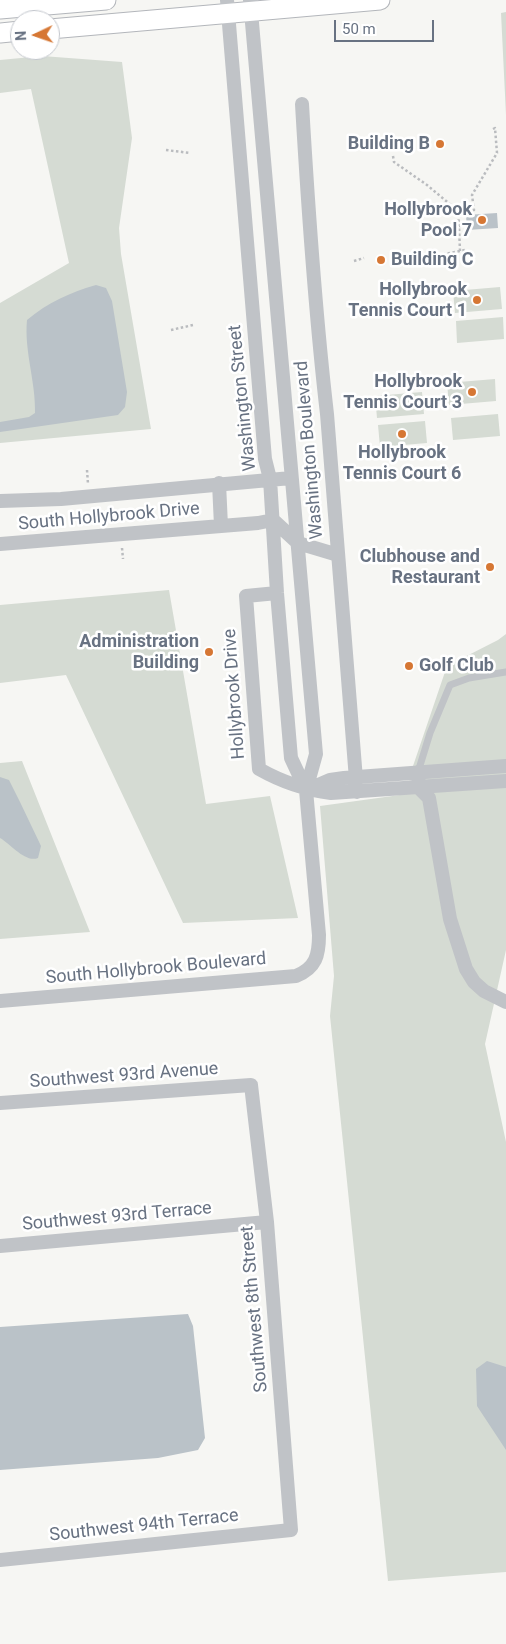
<!DOCTYPE html>
<style>
body{margin:0}
#map{position:relative;width:506px;height:1644px;overflow:hidden;background:#f6f6f3;font-family:Roboto,sans-serif}
canvas{display:block}
.north{position:absolute;left:10px;top:10px;width:50px;height:50px;box-sizing:border-box;background:#fff;border:1px solid #c3c7cd;border-radius:50%;rotate:267deg;font-size:14px;font-weight:700;line-height:20px;text-align:center;color:#687282}
.north::after{content:'';display:block;margin:auto;width:18px;height:22px;background:#d67734;clip-path:polygon(50% 0,100% 100%,50% 72%,0 100%)}
.scale{position:absolute;left:334px;top:20px;width:100px;height:22px;box-sizing:border-box;border:2px solid #687282;border-top:0;padding-left:6px;font-size:15px;line-height:18px;white-space:nowrap;color:#687282;-webkit-text-stroke:4px #fff;paint-order:stroke}
</style>
<div id="map">
<canvas width="506" height="1644"></canvas>
<div class="north">N</div>
<div class="scale">50 m</div>
</div>
<script>
const c = document.querySelector('canvas').getContext('2d');
c.lineJoin = 'round';
function paint(path, color) { c.fillStyle = color; c.fill(path, 'evenodd'); }
function stroke(path, color, width, dash) { c.strokeStyle = color; c.lineWidth = width; c.lineCap = dash ? 'butt' : 'round'; c.setLineDash(dash || []); c.stroke(path); }
function write(font, color, halo, rows, align = 'center') {
  c.font = font + ' Roboto,sans-serif'; c.lineWidth = 5; c.setLineDash([]); c.textBaseline = 'middle'; c.strokeStyle = halo; c.fillStyle = color; for (const [text, x, y, turn = 0] of rows) {
    c.save(); c.translate(x, y); c.rotate((+turn || 0) * Math.PI / 180); c.textAlign = isNaN(turn) ? turn : align; if (halo) c.strokeText(text, 0, 0); c.fillText(text, 0, 0); c.restore();
  }
}
const green = new Path2D(`
 M506,12V115L501,13Z
 M42,56L122,62L132,138L119,228L121,254L151,429L0,443V303L69,263L31,89L0,93V60Z
 M500,287L502,309L455,313L453,291Z
 M503,317L504,339L457,343L456,321Z
 M495,379L496,401L449,405L447,383Z
 M422,392L424,414L377,418L375,396Z
 M498,414L500,436L453,440L451,418Z
 M425,421L427,443L380,447L378,425Z
 M169,590L206,804L270,796L298,918L183,923L66,675L0,683V605Z
 M506,634V950L485,1044L506,1142V1572L388,1581L330,1016L334,976L320,806L407,794L414,782L413,766L447,666L498,640Z
 M22,761L90,932L0,939V763Z`);
const water = new Path2D(`
 M497,213L498,228L467,230L466,215Z
 M96,285L106,288L112,301L127,392L125,407L118,415L0,432V422L29,417L35,413C36,382 24,351 27,320C47,303 71,292 96,285Z
 M0,777L9,780L20,802L41,846L38,858C25,863 11,844 0,838Z
 M188,1314L193,1326L205,1438L198,1450L158,1458L0,1470V1327Z
 M487,1361L506,1367V1450L477,1406L476,1369Z`);
const path = new Path2D(`
 M166,150L190,153
 M393,156L394,162L427,185L458,211L459,226
 M458,211L474,210L472,195L497,153L495,128L493,129
 M460,251L459,226L467,225
 M398,258L431,257L465,250
 M354,261L364,258
 M171,330L193,325
 M87,470L88,484
 M122,548L123,559`);
const lane = new Path2D(`
 M418,772L430,733L450,685L469,678L506,672`);
const street = new Path2D(`
 M250,0L316,754L306,790
 M302,104C308,207 315,311 327,414L357,792
 M219,483L221,526
 M0,501L61,499L291,478
 M0,544L258,523L273,520L298,543L338,555
 M277,593L246,596L259,769C282,782 305,790 331,793L506,781
 M418,772L419,788L429,798L450,919L466,969L474,982L484,991L506,1002
 M307,790L330,780L344,778L506,766
 M0,1001L296,976C316,968 319,955 319,935L306,790L291,758L277,593L270,479L265,459L227,0
 M0,1103L251,1085L267,1222L291,1530L0,1560
 M0,1246L267,1222`);
const secondary = new Path2D(`
 M0,9L106,0
 M50,29L380,0
 M0,33L20,31`);
const markers = [
 [440,144,5,"#d67734"],
 [482,220,5,"#d67734"],
 [381,260,5,"#d67734"],
 [477,300,5,"#d67734"],
 [472,392,5,"#d67734"],
 [402,434,5,"#d67734"],
 [490,567,5,"#d67734"],
 [209,652,5,"#d67734"],
 [409,666,5,"#d67734"]
];
const poiNames = [
 ["Building B",430,144],
 ["Hollybrook",472,210],
 ["Pool 7",472,231],
 ["Building C",391,260,"left"],
 ["Hollybrook",467,290],
 ["Tennis Court 1",467,311],
 ["Hollybrook",462,382],
 ["Tennis Court 3",462,403],
 ["Hollybrook",402,453,"center"],
 ["Tennis Court 6",402,474,"center"],
 ["Clubhouse and",480,557],
 ["Restaurant",480,578],
 ["Administration",199,642],
 ["Building",199,663],
 ["Golf Club",419,666,"left"]
];
const streetNames = [
 ["Washington Street",243,398,-96],
 ["Washington Boulevard",310,450,-95],
 ["South Hollybrook Drive",109,517,-5],
 ["Hollybrook Drive",235,694,-94],
 ["South Hollybrook Boulevard",156,969,-5],
 ["Southwest 93rd Avenue",124,1076,-4],
 ["Southwest 93rd Terrace",117,1217,-5],
 ["Southwest 8th Street",255,1309,-95],
 ["Southwest 94th Terrace",144,1526,-6]
];
paint(green, '#d5dbd3');
paint(water, '#bac2c8');
stroke(secondary, '#b3b6bb', 21);
stroke(path, '#babcbf', 2.5, [2.5, 2.5]);
stroke(lane, '#c0c3c7', 7);
stroke(street, '#c0c3c7', 14);
stroke(secondary, '#fff', 19);
for (const [x, y, r, color] of markers) { const dot = new Path2D(); dot.arc(x, y, r, 0, 2 * Math.PI); c.fillStyle = color; c.fill(dot); stroke(dot, '#fff', 2); }
write('bold 18px', '#687282', '#fff', poiNames, 'right');
write('18px', '#687282', '#fff', streetNames);
</script>
